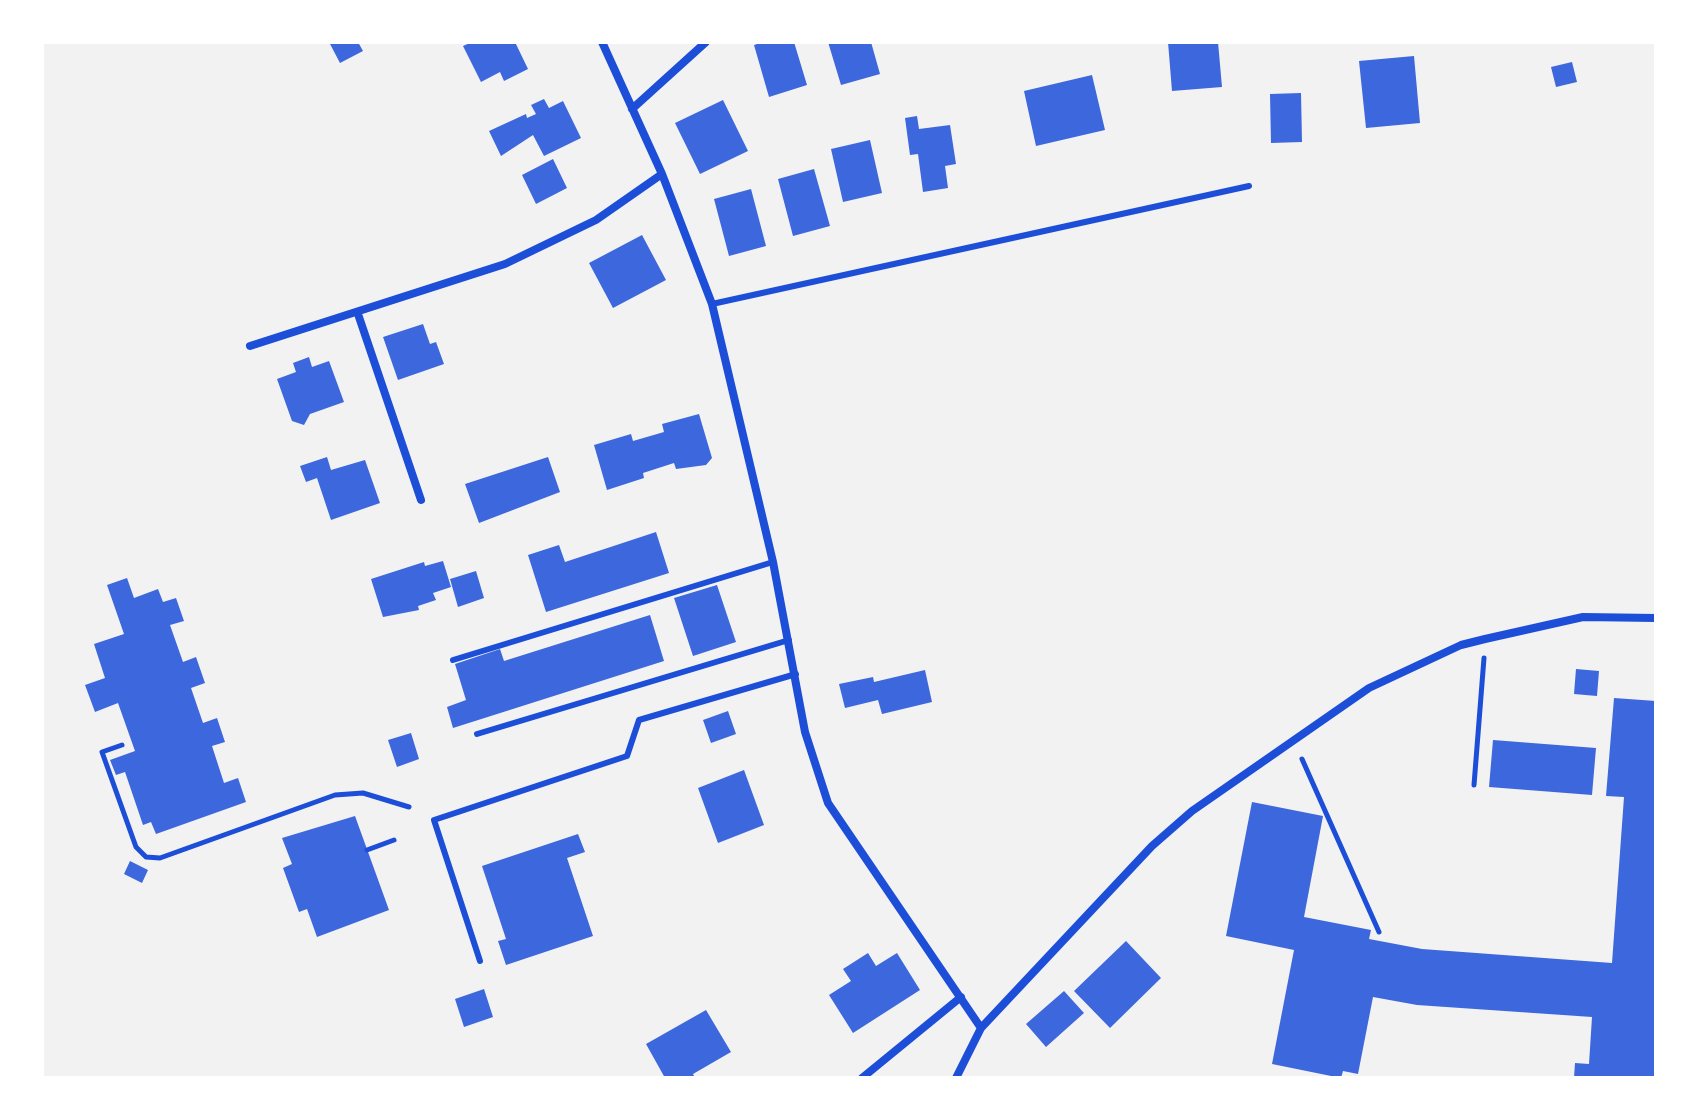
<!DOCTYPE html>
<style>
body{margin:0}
#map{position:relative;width:1698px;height:1120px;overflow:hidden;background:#f2f2f2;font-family:"Varela Round",sans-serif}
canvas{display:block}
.frame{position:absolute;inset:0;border:44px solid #fff;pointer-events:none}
</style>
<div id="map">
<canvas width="1698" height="1120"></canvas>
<div class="frame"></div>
</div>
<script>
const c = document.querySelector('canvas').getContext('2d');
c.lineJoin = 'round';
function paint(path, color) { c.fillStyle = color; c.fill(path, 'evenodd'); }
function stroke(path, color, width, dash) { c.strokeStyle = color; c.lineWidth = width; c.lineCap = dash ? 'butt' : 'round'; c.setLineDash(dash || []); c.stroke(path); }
const building = new Path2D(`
 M329,42H358L363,51L340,63Z
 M472,42H515L528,69L504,81L500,72L481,82L463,46Z
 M764,42H794L807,85L769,97L754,45Z
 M828,42H871L880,74L841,85Z
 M1168,42H1218L1222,87L1172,91Z
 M1414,56L1420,123L1366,128L1359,61Z
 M1572,62L1577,82L1556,87L1551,67Z
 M1092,75L1105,130L1036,146L1024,91Z
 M1301,93L1302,142L1271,143L1270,94Z
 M544,99L549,108L563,101L581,138L544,156L533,135L501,156L489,131L526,114L527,118L536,114L531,105Z
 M723,100L748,151L700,174L675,123Z
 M917,116L919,129L950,125L956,164L945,166L948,188L923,192L918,154L910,155L905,118Z
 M870,140L882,193L843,202L831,149Z
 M553,159L567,188L536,204L522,175Z
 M814,169L830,226L793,236L778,179Z
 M751,189L766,246L729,256L714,199Z
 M642,235L666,280L613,308L589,263Z
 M423,324L430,344L436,342L444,364L398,380L383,337Z
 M309,357L312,367L329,361L344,402L310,414L304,425L292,421L277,379L296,372L293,363Z
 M699,414L712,458L706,465L676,469L674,463L643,473L644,478L607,490L594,445L631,434L633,441L664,432L662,424Z
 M327,457L331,470L365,460L380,503L331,520L317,478L306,482L300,466Z
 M548,457L560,492L479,523L465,484Z
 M656,532L669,573L546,612L528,555L559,545L565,562Z
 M443,561L451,587L433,593L436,600L418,606L419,610L383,617L371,579L424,562L425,566Z
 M476,571L484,598L458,607L450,579Z
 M127,578L134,598L158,589L163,602L176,598L184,621L170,625L183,662L196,657L205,683L191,688L203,723L217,718L225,742L212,746L224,783L238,778L246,802L156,834L151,822L143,825L125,772L116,775L110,760L135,751L118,703L95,712L85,685L105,678L94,644L124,634L107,585Z
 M717,585L736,642L693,656L674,598Z
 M650,615L664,661L453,728L447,707L466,700L455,664L500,649L504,661Z
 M1576,669L1599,671L1597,696L1574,694Z
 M925,670L932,702L882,714L878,700L845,708L839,684L873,677L874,682Z
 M1614,698L1656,701V1078H1574L1575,1063L1589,1064L1592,1017L1417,1005L1373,997L1358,1074L1343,1071L1341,1078L1272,1064L1294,950L1226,936L1252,802L1323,816L1304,917L1371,930L1369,939L1422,949L1612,963L1624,797L1606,796Z
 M728,711L736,734L711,743L703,720Z
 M411,733L419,759L397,767L388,740Z
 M1493,740L1596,748L1592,795L1489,787Z
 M744,770L764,825L718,843L698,788Z
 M355,816L389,910L317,937L307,909L299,912L283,868L292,864L282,838Z
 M578,834L585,852L567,858L593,936L506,965L498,941L506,939L482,866Z
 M130,861L148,870L142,883L124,874Z
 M1126,941L1161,978L1110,1028L1074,991Z
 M868,953L876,966L897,953L920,990L853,1033L829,995L851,981L843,969Z
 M484,989L493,1017L464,1027L455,999Z
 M1064,991L1084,1013L1046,1047L1026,1024Z
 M706,1010L731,1052L693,1074L695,1078H665L646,1044Z`);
const path = new Path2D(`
 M122,745L102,752L136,847L146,857L160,858L335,795L363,793L409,807
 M1302,759L1379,932
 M1474,785L1484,658
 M367,850L394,840`);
const service = new Path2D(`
 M712,304L1249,186
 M453,660L773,562
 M477,734L789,640
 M480,961L434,820L627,756L639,720L796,674`);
const minor = new Path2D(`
 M602,42L662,174L712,304L773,562L805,732L828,803L981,1028
 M632,109L706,42
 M358,314L421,500
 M250,346L505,264L596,220L662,174
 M862,1078L961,997
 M956,1078L981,1028L1152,846L1192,811L1369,688L1461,645L1485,639L1583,617L1656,618`);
paint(building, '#3d67dc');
stroke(path, '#1d4ed8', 5);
stroke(service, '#1d4ed8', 6);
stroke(minor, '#1d4ed8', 8);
</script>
